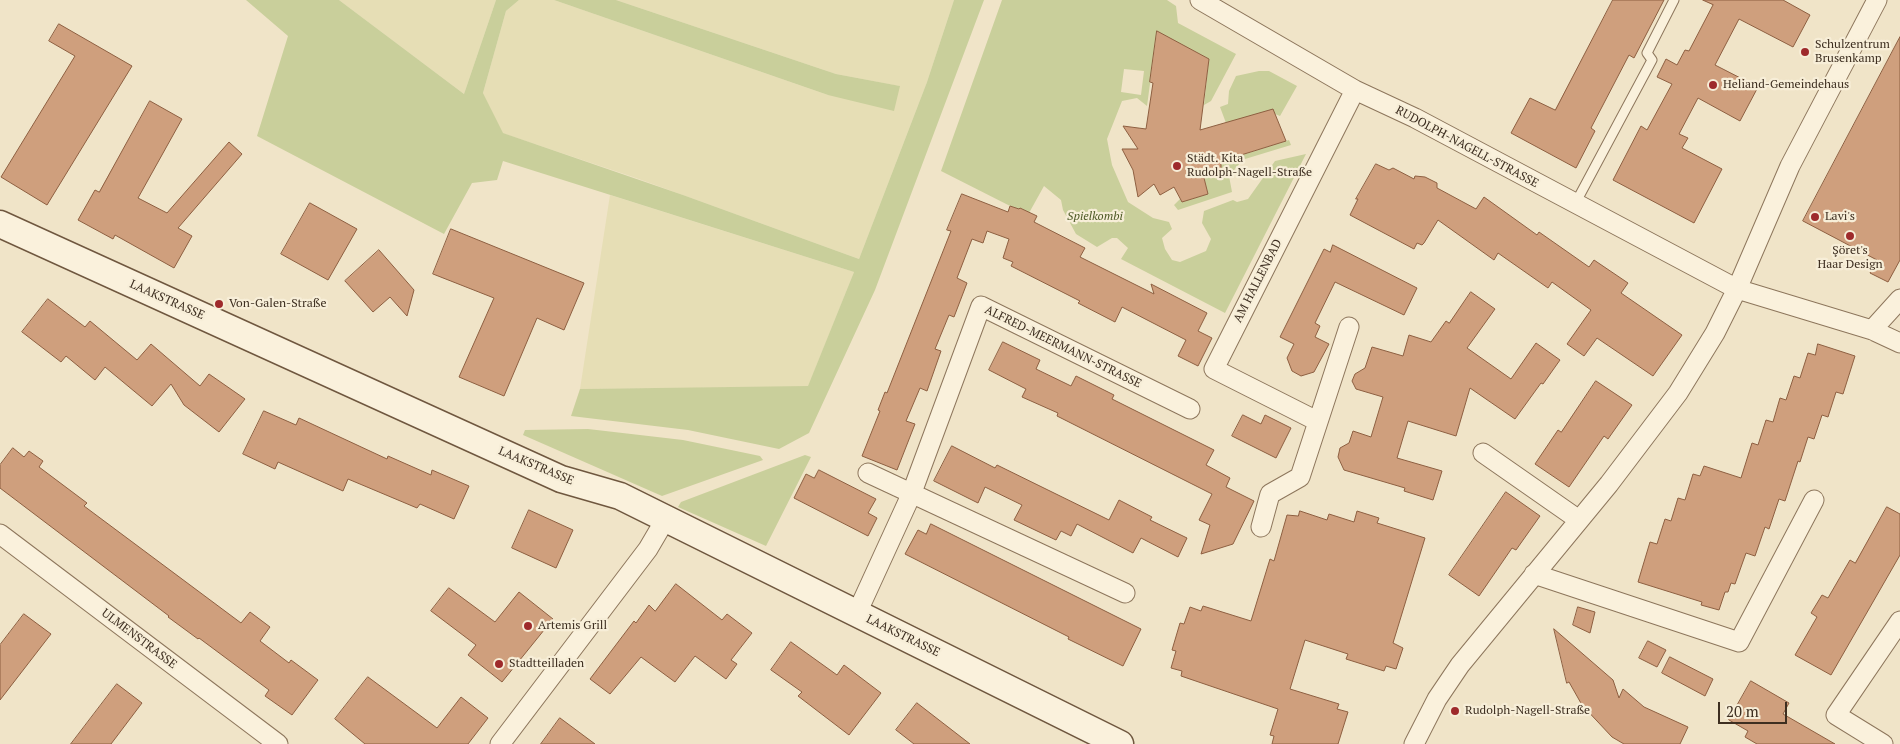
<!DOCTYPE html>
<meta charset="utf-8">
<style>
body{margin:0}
#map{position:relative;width:1900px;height:744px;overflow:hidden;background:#f0e4c8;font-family:"PT Serif",serif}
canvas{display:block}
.scale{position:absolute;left:1718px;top:702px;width:69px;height:22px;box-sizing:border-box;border:2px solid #3d2e20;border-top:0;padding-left:6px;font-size:15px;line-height:18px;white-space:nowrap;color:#3d2e20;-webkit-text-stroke:4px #f7eed8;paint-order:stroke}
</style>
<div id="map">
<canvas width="1900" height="744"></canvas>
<div class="scale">20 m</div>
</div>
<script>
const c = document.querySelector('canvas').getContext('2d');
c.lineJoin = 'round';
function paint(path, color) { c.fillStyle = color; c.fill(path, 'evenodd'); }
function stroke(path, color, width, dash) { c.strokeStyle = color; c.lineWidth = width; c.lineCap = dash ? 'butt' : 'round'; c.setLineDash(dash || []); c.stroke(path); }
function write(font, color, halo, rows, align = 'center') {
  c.font = font + ' "PT Serif",serif'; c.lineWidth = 4.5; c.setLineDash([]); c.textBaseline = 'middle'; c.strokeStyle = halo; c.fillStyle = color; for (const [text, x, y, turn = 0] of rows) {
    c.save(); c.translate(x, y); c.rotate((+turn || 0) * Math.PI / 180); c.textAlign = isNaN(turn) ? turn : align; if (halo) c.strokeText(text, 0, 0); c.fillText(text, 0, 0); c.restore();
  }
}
const farmland = new Path2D(`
 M339,0H496L464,94Z
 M519,0H554L828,95L899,86L836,74L616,0H954L927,82L859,259L636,178L502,133L483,93L506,11Z
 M610,195L854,272L808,387L580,389Z`);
const green = new Path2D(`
 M246,0H339L464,94L496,0H519L506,11L483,93L503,133L683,195L859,259L927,82L954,0H984L875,290L809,433L779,449L688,430L571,416L580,389L808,386L854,272L503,161L497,180L472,183L444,234L257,136L288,36Z
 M554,0H616L836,74L900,86L894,111L828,95Z
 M1002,0H1167L1176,6L1178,23L1236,54L1211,101L1204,105L1209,59L1157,32L1147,106L1137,98L1122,101L1107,139L1112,165L1128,202L1153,218L1169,222L1172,229L1162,238L1165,249L1172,260L1180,262L1206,251L1211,239L1202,223L1204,211L1233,200L1237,202L1248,199L1275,161L1306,154L1225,313L1121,259L1128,248L1117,238H1112L1097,247L1076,234L1063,210L1061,200L1044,186L1029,213L1020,211L941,171ZM1124,69L1144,71L1141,95L1121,92Z
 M1259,71H1269L1297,86L1280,116L1275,114L1226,123L1220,107L1228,104L1229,91L1236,76Z
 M1289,140L1291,145L1245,159L1242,155Z
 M1221,159L1241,162L1229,176L1232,192L1178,210L1174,205L1180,199L1182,202L1208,194L1203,174L1221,173Z
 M588,429L683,440L760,456L763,460L662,496L523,435L525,430Z
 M805,455L811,457L766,546L678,507L681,502Z`);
const building = new Path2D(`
 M1613,0H1664L1634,58L1629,55L1591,128L1595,131L1576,168L1511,133L1530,98L1555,110Z
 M1703,0H1783L1810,15L1793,47L1739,19L1715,65L1758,87L1740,121L1698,98L1679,134L1688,138L1682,148L1722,169L1694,223L1613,180L1641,126L1647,130L1672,84L1657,77L1666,59L1677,65L1685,50L1689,51L1713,5Z
 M59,24L132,66L47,205L1,177L75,56L49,41Z
 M1157,31L1209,59L1200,130L1273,109L1286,141L1225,160L1221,159V173L1203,174L1208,194L1182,202L1174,187L1160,195L1154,184L1138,197L1133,170L1122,149H1138L1123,126L1146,129L1153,83L1150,82Z
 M1900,37V260L1888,282L1870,273L1877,260L1803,221Z
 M150,101L182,119L138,198L167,213L229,142L242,154L178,228L192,236L174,268L115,235L113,239L78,220L95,190L99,192Z
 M1376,164L1389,170L1393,168L1414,179L1415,176L1425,177L1437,183V188L1476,209L1484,197L1537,235L1539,232L1589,267L1594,260L1628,283L1621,293L1682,335L1653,376L1597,338L1584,356L1567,344L1591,310L1552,282L1548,288L1498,253L1494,260L1438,220L1424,243L1422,245L1417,243L1414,249L1350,215L1358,199H1356Z
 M962,194L1008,212L1010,206L1019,209L1020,208L1037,216L1034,222L1085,248L1080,257L1154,294L1151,284L1207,313L1198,331L1212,338L1198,366L1178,356L1186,340L1122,307L1115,322L1078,303L1080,301L1011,266L1013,262L1003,258L1009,239L987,231L983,243L972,239L957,278L967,283L954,317L949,315L935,349L941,351L927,391L920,388L906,421L915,424L897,470L862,456L880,411L878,410L885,392L887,393L951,231L947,230Z
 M310,203L357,229L328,280L281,254Z
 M451,229L584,283L564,330L537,318L504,396L459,377L494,298L433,274Z
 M1333,245L1417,288L1404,315L1335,282L1315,323L1320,326L1315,337L1329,344L1314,372L1301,376L1292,371L1287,358L1294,344L1280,337L1324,249L1330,252Z
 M379,250L414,290L407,316L390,297L373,312L345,281Z
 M1471,292L1495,309L1467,348L1511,379L1536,343L1560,360L1543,384L1541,383L1515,419L1470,388L1456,436L1408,421L1397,458L1442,471L1433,500L1404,491L1405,488L1344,470L1338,457L1340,448L1349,443L1353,431L1371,437L1383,397L1356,389L1352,381L1355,374L1365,368L1372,347L1403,356L1409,335L1431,342L1446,321L1449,323Z
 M48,299L85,327L90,321L137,360L151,344L200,386L209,374L245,399L219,432L184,405L171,384L152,406L105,367L95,380L66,356L61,362L22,332Z
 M1003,342L1040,360L1036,369L1071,386L1076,376L1114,395L1112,399L1214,450L1206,465L1230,478L1226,487L1254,501L1233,544L1201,554L1210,525L1199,520L1212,494L1057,416L1058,413L1022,397L1026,389L989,370Z
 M1818,344L1855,356L1843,394L1836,392L1828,417L1822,415L1814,439L1808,437L1800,462L1798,461L1785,501L1779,499L1769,529L1765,527L1755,556L1746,553L1735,584L1731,583L1728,592H1725L1719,610L1701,605L1702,602L1638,582L1650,542L1657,544L1665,519L1671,521L1678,498L1685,500L1693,474L1700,476L1704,466L1741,478L1752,443L1758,445L1766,420L1773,422L1780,398L1786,400L1794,376L1800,378L1808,353L1815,355Z
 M1596,381L1632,405L1608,439L1604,436L1569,487L1535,464L1558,430L1561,432Z
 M264,411L296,425L299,418L387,459L388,456L431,475L432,470L469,486L454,519L420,504L417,508L348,479L343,491L278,462L275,469L243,454Z
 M1243,415L1261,424L1265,415L1291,428L1276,458L1232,436Z
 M952,446L995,468L997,465L1109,520L1119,500L1152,517L1150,520L1187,538L1178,557L1141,538L1133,553L1077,524L1071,536L1061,531L1056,540L1014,520L1022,505L985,487L978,503L934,481Z
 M13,448L24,457L29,451L43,461L39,467L87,503L84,506L241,623L250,612L270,627L260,641L289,663L291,660L318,680L292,715L265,696L269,690L199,638L198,639L168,617L169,616L0,488V465Z
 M819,470L876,499L868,513L877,518L868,536L794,498L806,474L814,478Z
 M1506,492L1540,516L1516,550L1512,548L1479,596L1449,575Z
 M1887,507L1900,514V555L1831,675L1795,655L1817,617L1811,613L1822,595L1828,598L1850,560L1855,563Z
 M529,510L573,530L556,568L512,548Z
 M1300,511L1327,520L1329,514L1354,522L1357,511L1379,518L1377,523L1425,538L1393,643L1403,648L1396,669L1386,666L1384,671L1346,659L1348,654L1305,640L1290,689L1339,704L1337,709L1348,712L1338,744H1272L1274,736L1270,735L1278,709L1181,676L1182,671L1171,668L1176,651L1172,650L1180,623L1184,624L1190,607L1201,611L1203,606L1251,621L1270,559L1274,561L1287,515L1298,516Z
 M931,524L1141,629L1123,666L1068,639L1069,637L905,554L918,530L926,534Z
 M676,584L722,620L727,614L752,633L731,660L737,664L726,679L695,656L675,682L641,657L610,694L590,679L634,621L636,623L649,605L655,611Z
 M449,588L495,622L519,592L553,619L502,682L468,655L476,645L431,611Z
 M1578,607L1595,612L1590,633L1573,625Z
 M24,614L51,634L0,700V645Z
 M1554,629L1613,680L1619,698L1623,689L1644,707L1688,727L1680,744H1624L1612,737L1582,705L1569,682L1567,683Z
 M1648,641L1666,650L1657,667L1639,658Z
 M791,642L837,675L844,665L881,693L849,735L798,696L802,692L771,670Z
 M1670,657L1713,679L1705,696L1662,673Z
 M368,677L437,728L461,697L488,718L468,744H365L335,719Z
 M1751,681L1789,703L1783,714L1835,744H1757L1745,737L1748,731L1729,720Z
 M117,684L142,703L111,744H71Z
 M917,703L970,744H914L896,730Z
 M560,718L595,744H541Z`);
const lane = new Path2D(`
 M1575,204L1652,60L1647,53L1674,0`);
const street = new Path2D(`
 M1200,0L1355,90L1415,118L1737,289L1872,330L1900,343
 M1872,330L1900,299
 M1317,421L1214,369L1355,90
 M1483,453L1579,520
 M868,473L1125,593
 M1261,527L1270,494L1300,477L1349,327
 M0,534L278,744
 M1534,574L1739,642L1814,500
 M857,613L911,495L981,306L1190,409
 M500,744L648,549L665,520
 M1414,744L1437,699L1460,665L1609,484L1678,393L1715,333L1737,289L1790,166L1877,0
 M1883,744L1836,715L1900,621`);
const secondary = new Path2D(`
 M0,224L561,479L620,496L1120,744`);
const markers = [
 [1805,52,5,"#9e2a2b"],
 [1713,85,5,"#9e2a2b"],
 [1177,166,5,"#9e2a2b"],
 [1815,217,5,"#9e2a2b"],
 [1850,236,5,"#9e2a2b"],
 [219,304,5,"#9e2a2b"],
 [528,626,5,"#9e2a2b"],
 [499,664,5,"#9e2a2b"],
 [1455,711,5,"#9e2a2b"]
];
const poiNames = [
 ["Schulzentrum",1815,45],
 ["Brusenkamp",1815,59],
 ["Heliand-Gemeindehaus",1723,85],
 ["Städt. Kita",1187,159],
 ["Rudolph-Nagell-Straße",1187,173],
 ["Lavi's",1825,217],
 ["Şöret's",1850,251,"center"],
 ["Haar Design",1850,265,"center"],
 ["Von-Galen-Straße",229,304],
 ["Artemis Grill",538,626],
 ["Stadtteilladen",509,664],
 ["Rudolph-Nagell-Straße",1465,711]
];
const streetNames = [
 ["RUDOLPH-NAGELL-STRASSE",1467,147,28],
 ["AM HALLENBAD",1258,281,-63],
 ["LAAKSTRASSE",167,300,24],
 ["ALFRED-MEERMANN-STRASSE",1063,347,26],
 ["LAAKSTRASSE",536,466,23],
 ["LAAKSTRASSE",903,636,26],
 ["ULMENSTRASSE",139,639,37]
];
const parkNames = [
 ["Spielkombi",1095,217]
];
paint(farmland, '#e6deb5');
paint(green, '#c9cf9b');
paint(building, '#cf9f7d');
stroke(building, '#8d5f41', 1);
stroke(lane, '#8d765c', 11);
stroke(street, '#8d765c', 21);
stroke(secondary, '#6f573f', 29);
stroke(lane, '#faf1dc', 9);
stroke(street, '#faf1dc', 19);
stroke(secondary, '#faf1dc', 26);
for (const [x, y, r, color] of markers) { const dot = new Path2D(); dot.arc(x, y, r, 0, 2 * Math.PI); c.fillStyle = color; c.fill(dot); stroke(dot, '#f7eed8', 2); }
write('12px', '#3d2e20', '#f7eed8', poiNames, 'left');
write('12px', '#3d2e20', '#f7eed8', streetNames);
write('italic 12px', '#4d5a26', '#f7eed8', parkNames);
</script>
